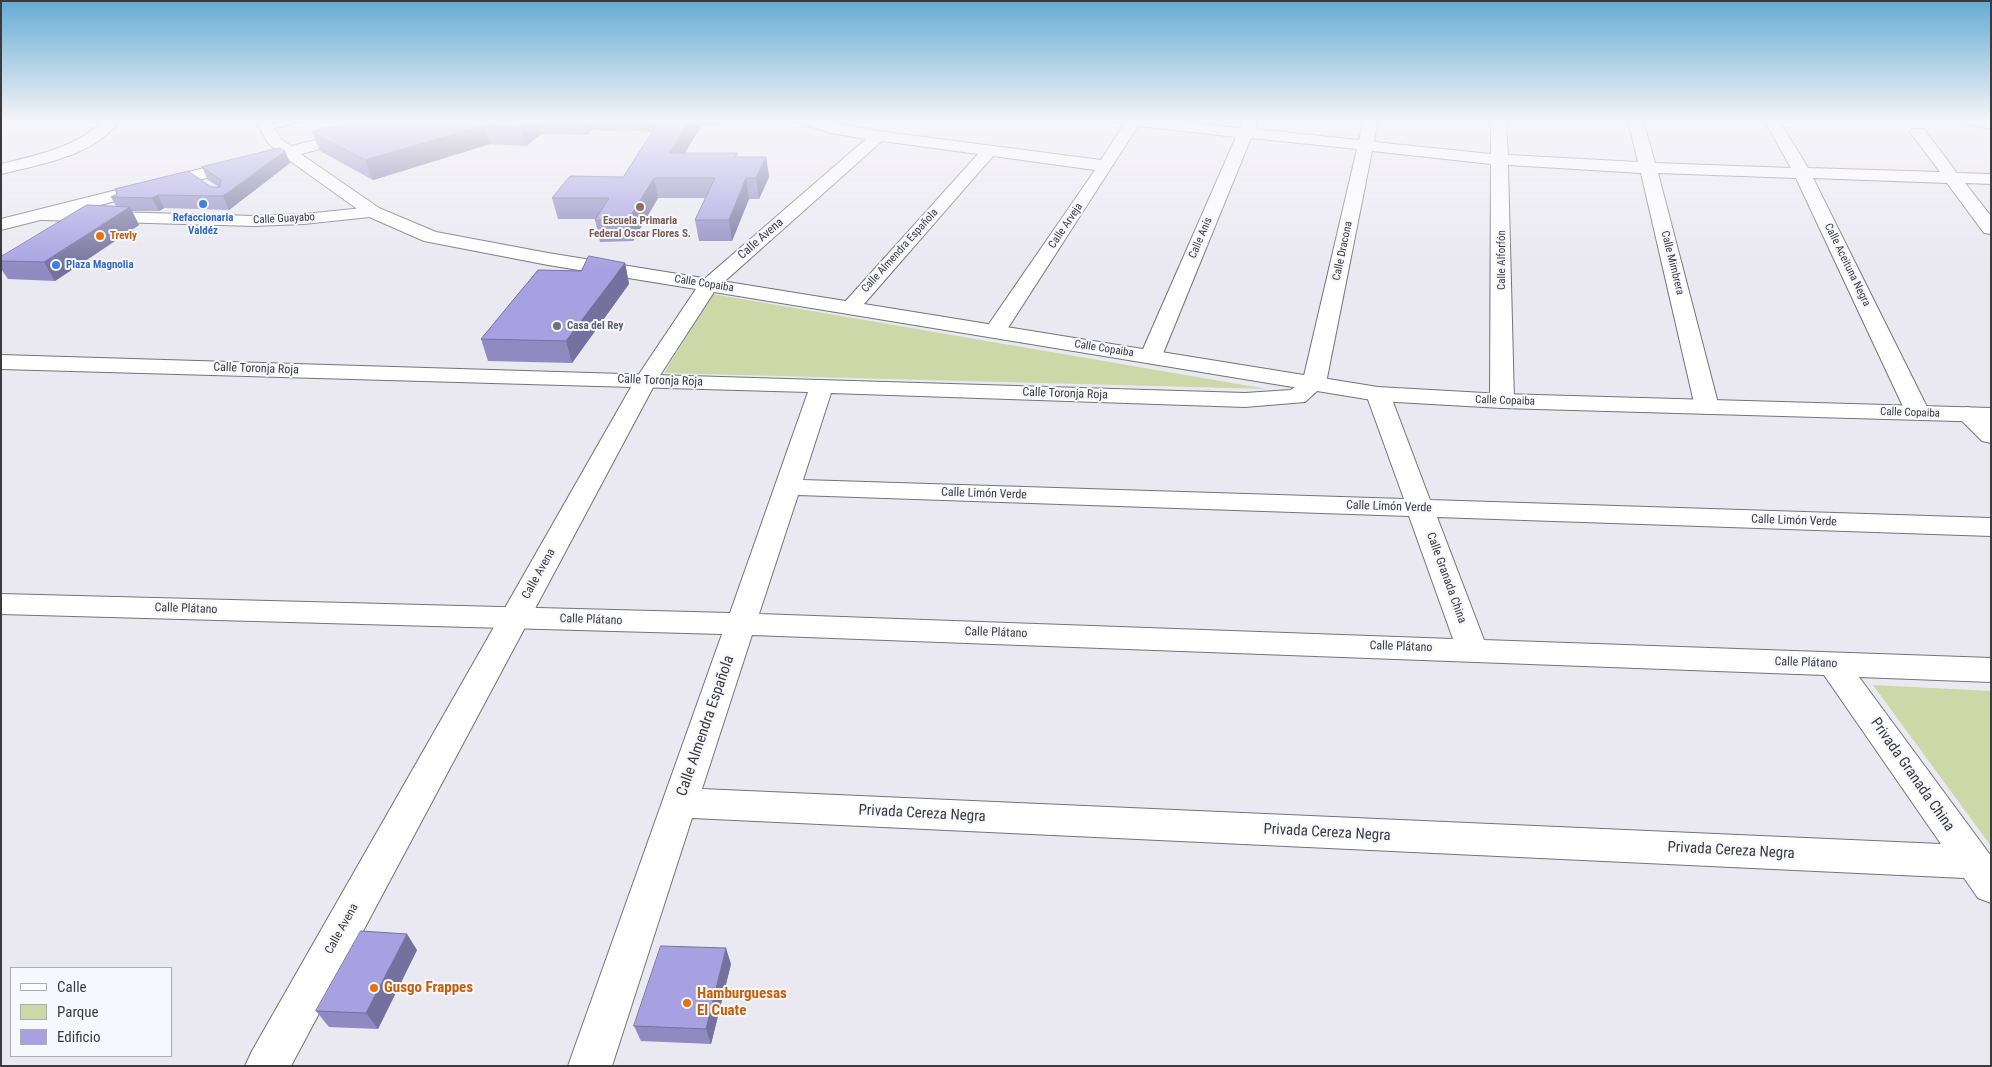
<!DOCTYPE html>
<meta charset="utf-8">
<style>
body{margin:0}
#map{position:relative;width:1992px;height:1067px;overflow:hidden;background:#eae9f1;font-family:"Roboto Condensed",sans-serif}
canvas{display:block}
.frame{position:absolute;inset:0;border:2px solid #3b3b3e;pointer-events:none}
.legend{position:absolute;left:10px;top:967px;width:162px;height:90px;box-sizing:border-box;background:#f7f7fe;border:1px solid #acacb1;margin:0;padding:6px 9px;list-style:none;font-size:15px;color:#3b3b3e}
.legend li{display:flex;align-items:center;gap:10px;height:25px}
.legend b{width:25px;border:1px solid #acacb1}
</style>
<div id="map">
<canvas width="1992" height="1067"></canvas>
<div class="frame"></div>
<ul class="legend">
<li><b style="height:6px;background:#fff"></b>Calle</li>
<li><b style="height:14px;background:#ccd8a8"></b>Parque</li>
<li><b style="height:14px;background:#a7a1e2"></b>Edificio</li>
</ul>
</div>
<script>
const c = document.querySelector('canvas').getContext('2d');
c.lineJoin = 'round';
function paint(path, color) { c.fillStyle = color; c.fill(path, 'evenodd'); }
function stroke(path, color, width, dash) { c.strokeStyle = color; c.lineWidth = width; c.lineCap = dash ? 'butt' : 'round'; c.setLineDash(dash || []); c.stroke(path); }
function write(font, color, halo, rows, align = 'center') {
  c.font = font + ' "Roboto Condensed",sans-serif'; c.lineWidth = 4; c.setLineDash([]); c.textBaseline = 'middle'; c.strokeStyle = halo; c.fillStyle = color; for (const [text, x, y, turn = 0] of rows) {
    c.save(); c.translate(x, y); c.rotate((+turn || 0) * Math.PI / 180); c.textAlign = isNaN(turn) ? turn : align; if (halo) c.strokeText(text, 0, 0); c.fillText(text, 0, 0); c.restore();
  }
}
const green = new Path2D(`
 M713,294L1267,389L664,373Z
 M1873,685L1991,691V846Z`);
const lane = new Path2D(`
 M290,120H305L267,130L262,127Z`);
const street = new Path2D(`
 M104,120H120C95,156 41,164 1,174V164C37,155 78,147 104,120Z
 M796,120H819L878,131L1101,160L1124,124L1119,123L1117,120H1163L1240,128L1244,120H1258L1255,129L1359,140L1364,120H1378L1374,142L1491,154V120H1506L1508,155L1638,162L1628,120H1643L1655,163L1791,168L1764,120H1779L1808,168L1940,172L1910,132L1912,129H1924L1957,173L1991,174V184L1965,183L1991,216V234L1984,233L1947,183L1813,178L1930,413L1926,418L1918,420L1910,418L1906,413L1796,178L1658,173L1719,407L1715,412L1707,414L1699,412L1695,407L1641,173L1508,165L1514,401L1510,406L1502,408L1494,406L1490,401L1491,164L1372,151L1326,383L1305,402L1245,407L831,393L803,480L1404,499L1366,394L1370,389L1378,387L1386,389L1390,394L1430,500L1991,518V536L1437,517L1484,640L1991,658V682L1859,677L1991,856V903L1978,898L1964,878L692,818L612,1066H568L722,634L1,614V594L730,613L808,392L1,369V355L1245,393L1291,390L1303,380L1357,149L1251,138L1162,356L1159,361L1151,363L1143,361L1140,356L1236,137L1138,126L1006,331L1003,336L995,337L987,336L984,331L1095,170L993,156L857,312L850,314L843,312L840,308L843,304L978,154L882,141L716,289L709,291L702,289L699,285L702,281L866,139L831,133L799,123ZM798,495L1409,516L1453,639L759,614ZM752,635L1824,675L1941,844L702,789Z
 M1960,120H1991V129L1963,123Z
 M373,207L379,208L382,212L379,216L304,224L254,226L44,220L38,219L35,215L38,211L44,210L254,216L304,214Z
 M1967,407L1975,409L1991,423V443L1982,441L1955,414L1959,409Z`);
const secondary = new Path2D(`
 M255,120H269L282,140L291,146L398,120H421L419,123L301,154L379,208L436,232L548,253L1378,387L1502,394L1991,408V422L1502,408L1378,401L714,292L657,380L291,1066H245L252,1051L635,380L696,289L548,265L424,241L367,216L286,158L1,230V219L276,150L268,143Z`);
const wall = new Path2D(`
 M343,120H425L437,125L444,120H723L717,126H701L685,153L739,157H766L769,177L759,199H749L732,241H699L695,220L705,198H658L633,241L600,242L595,220L596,219H558L552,198L623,177L652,132L592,130L587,135L541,134L526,146L490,144L373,180L320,151L312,132L347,123Z
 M285,151L290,163L229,210L164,208L159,211H132L139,225L55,281L8,279L1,269V257L116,206L111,197L211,187H219L208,180L202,167Z
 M625,263L629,284L572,363L488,361L481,339Z
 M417,950L378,1029L329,1027L316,1011Z
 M731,964L711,1044L641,1041L634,1026Z`);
const shadedWall = new Path2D(`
 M530,120H537L541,134L526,146L520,127Z
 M583,120H590L592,130L587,135Z
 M690,120H700L701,126L673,173L669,153Z
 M716,120H723L717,126Z
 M485,125L490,144L373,180L365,160Z
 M285,151L290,163L229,210L223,196Z
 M766,157L769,177L759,199L756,178Z
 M654,178L658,198L633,241L628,220Z
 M746,178L749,199L732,241L729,220Z
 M158,195L164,208L159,211L152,198Z
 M130,207L139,225L55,281L44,262Z
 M625,263L629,284L572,363L566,341Z
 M407,934L417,950L378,1029L366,1013Z
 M726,948L731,964L711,1044L706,1029Z`);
const building = new Path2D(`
 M360,120H425L437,125L444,120H530L520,127L485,125L365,160L312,132Z
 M660,120H690L669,153H738L735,157H766L756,178H746L729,220H695L715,178H654L628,220H595L609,198H552L570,176L623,177Z
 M280,148L285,151L223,196L158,195L152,198L111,197L117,194L115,189L188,171L211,187H220L221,180L202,167Z
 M87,205L130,207L44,262L1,261V257Z
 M589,256L625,263L566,341L481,339L538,270L581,271Z
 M361,931L407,934L366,1013L316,1011Z
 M661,946L726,948L706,1029L634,1026Z`);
const markers = [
 [203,204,5,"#3f7fe0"],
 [640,207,5,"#8d6e63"],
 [100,236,5,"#e8710a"],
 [56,265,5,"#3f7fe0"],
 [557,326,5,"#6b7280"],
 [374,988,5,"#e8710a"],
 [687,1003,5,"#e8710a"]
];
const farShopnames = [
 ["Refaccionaria",203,218],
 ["Valdéz",203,231],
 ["Plaza Magnolia",66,265,"left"]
];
const farStreetnames = [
 ["Calle Guayabo",284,219,-3],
 ["Calle Arveja",1066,226,-56],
 ["Calle Anís",1201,238,-67],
 ["Calle Almendra Española",900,251,-48],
 ["Calle Dracona",1343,251,-78],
 ["Calle Alforfón",1502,260,-90],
 ["Calle Mimbrera",1672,263,76],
 ["Calle Aceituna Negra",1847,265,64],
 ["Calle Copaiba",704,284,9],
 ["Calle Copaiba",1104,349,9],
 ["Calle Copaiba",1505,401,2],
 ["Calle Copaiba",1910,413,2]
];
const farEducationnames = [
 ["Escuela Primaria",640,221],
 ["Federal Oscar Flores S.",640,234]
];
const farFoodnames = [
 ["Trevly",110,236]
];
const farWorshipnames = [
 ["Casa del Rey",567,326]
];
const streetNames = [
 ["Calle Avena",761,239,-41],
 ["Calle Toronja Roja",256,369,2],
 ["Calle Toronja Roja",660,381,2],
 ["Calle Toronja Roja",1065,394,2],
 ["Calle Limón Verde",984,494,2],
 ["Calle Limón Verde",1389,507,2],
 ["Calle Limón Verde",1794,521,2],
 ["Calle Avena",539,574,-61],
 ["Calle Granada China",1446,578,70],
 ["Calle Plátano",186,609,2],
 ["Calle Plátano",591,620,2],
 ["Calle Plátano",996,633,2],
 ["Calle Plátano",1401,647,2],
 ["Calle Plátano",1806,663,2],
 ["Calle Avena",342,929,-61]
];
const nearStreetnames = [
 ["Calle Almendra Española",706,726,-71],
 ["Privada Granada China",1912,775,55],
 ["Privada Cereza Negra",922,814,3],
 ["Privada Cereza Negra",1327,833,3],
 ["Privada Cereza Negra",1731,851,3]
];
const nearFoodnames = [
 ["Gusgo Frappes",384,988],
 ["Hamburguesas",697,994],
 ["El Cuate",697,1011]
];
paint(green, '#ccd8a8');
stroke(lane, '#737379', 3);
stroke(street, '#737379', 2);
stroke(secondary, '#737379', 2);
paint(lane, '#fff');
paint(street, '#fff');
paint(secondary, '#fff');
paint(wall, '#908ac2');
paint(shadedWall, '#75719e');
paint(building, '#a7a1e2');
stroke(building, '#75719e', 1);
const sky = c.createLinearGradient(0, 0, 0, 269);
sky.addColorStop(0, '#65abd3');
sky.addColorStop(0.45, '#f6f5f9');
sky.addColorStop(1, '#f6f5f900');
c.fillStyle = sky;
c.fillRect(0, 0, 1992, 269);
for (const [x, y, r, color] of markers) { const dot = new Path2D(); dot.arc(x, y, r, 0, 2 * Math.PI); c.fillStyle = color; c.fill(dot); stroke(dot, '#f7f7fe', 2); }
write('bold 11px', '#366cbe', '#f7f7fe', farShopnames);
write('11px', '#3b3b3e', '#f7f7fe', farStreetnames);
write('bold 11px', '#785e54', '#f7f7fe', farEducationnames);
write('bold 11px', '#c56008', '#f7f7fe', farFoodnames, 'left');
write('bold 11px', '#5b616d', '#f7f7fe', farWorshipnames, 'left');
write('12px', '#3b3b3e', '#f7f7fe', streetNames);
write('15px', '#3b3b3e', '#f7f7fe', nearStreetnames);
write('bold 15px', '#c56008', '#f7f7fe', nearFoodnames, 'left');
</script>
